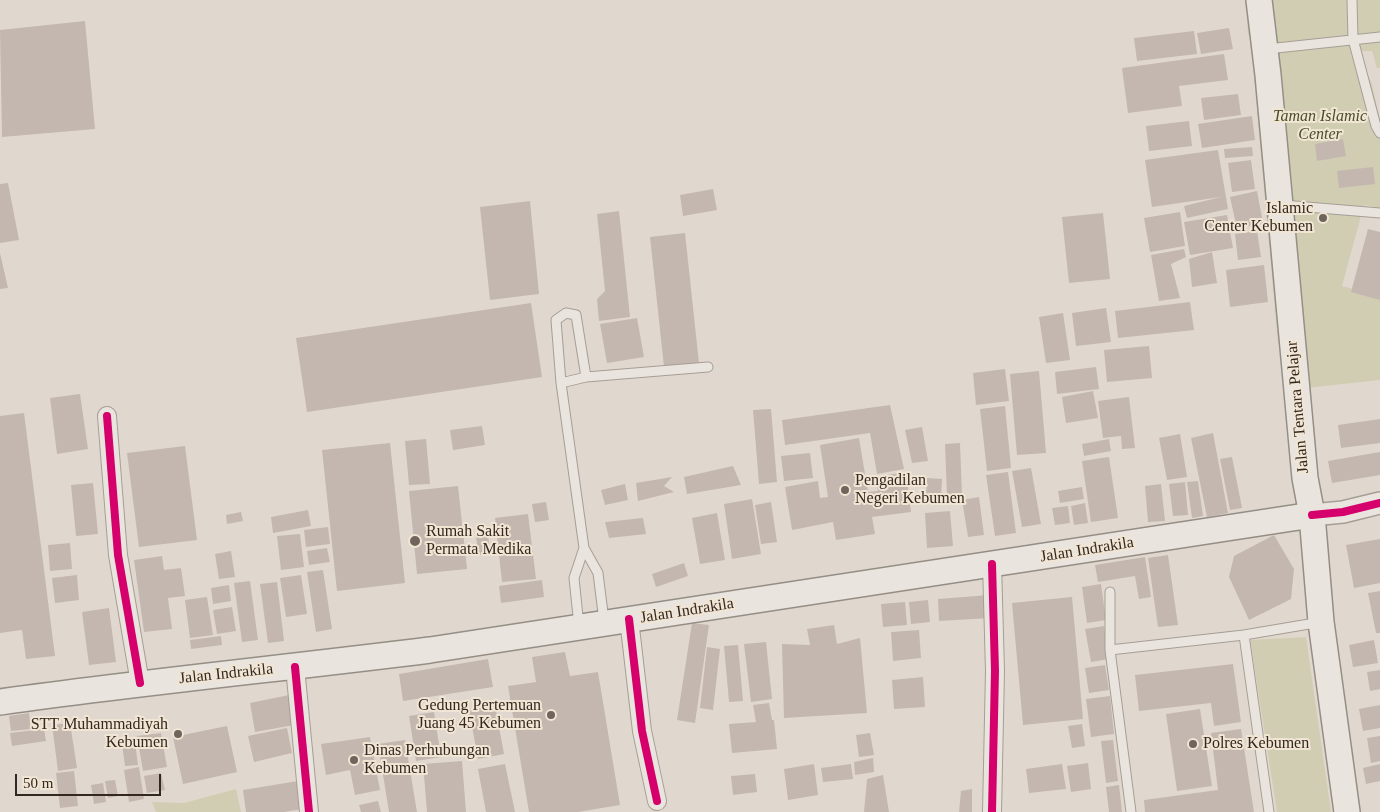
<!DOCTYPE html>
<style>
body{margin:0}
#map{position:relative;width:1380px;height:812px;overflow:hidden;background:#e0d8ce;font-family:"Times New Roman",serif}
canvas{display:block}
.scale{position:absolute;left:15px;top:774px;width:146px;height:22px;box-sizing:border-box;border:2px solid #332720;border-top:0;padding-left:6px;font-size:15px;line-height:18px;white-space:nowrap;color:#332720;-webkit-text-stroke:4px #f1e5d4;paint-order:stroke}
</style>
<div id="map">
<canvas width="1380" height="812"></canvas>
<div class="scale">50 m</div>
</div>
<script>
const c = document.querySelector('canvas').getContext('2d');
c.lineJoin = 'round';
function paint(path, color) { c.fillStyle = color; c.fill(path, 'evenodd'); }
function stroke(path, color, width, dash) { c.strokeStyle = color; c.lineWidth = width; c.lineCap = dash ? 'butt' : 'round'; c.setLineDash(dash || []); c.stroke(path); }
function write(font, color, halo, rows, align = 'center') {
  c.font = font + ' "Times New Roman",serif'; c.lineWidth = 4; c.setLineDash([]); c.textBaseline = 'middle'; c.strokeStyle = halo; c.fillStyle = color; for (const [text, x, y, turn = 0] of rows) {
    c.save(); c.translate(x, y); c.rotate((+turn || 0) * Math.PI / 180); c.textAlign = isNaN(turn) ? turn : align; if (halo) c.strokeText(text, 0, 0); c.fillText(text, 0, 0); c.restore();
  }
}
const green = new Path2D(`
 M1246,0H1380V68H1377L1372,51H1350L1371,81L1380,120V208L1364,205L1342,286L1380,296V380L1288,390L1283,344L1278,343L1252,55L1318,49L1255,46L1254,34L1248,35Z
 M1306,637L1331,812H1277L1250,640Z
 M236,789L241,812H156L152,802L184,803Z`);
const building = new Path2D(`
 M85,21L95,129L2,137L0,30Z
 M1229,28L1233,49L1201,54L1197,33Z
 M1194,31L1197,54L1137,61L1134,38Z
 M1224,54L1228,80L1179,86L1182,106L1128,113L1122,68Z
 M1238,94L1241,115L1204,120L1201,98Z
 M1252,116L1255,140L1202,148L1198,124Z
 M1189,121L1192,146L1149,151L1146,126Z
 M1343,139L1346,156L1317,161L1315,144Z
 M1252,147L1253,156L1225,158L1224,149Z
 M1218,150L1228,209L1187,218L1184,206L1221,197L1152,207L1145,160Z
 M1251,160L1255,189L1232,192L1228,163Z
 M1373,167L1375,184L1339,188L1337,171Z
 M8,183L19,240L0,243V184Z
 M713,189L717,210L683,216L680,195Z
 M1257,191L1263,223L1237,229L1230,197Z
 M530,201L539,294L490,300L480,207Z
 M619,211L630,317L599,321L597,299L605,291L597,214Z
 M1180,212L1185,246L1150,252L1144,218Z
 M1103,213L1110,279L1069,283L1062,217Z
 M1227,215L1233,248L1190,255L1184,222Z
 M1368,229L1380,232V300L1351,292Z
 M1257,231L1261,257L1238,260L1235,234Z
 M685,233L699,363L664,367L650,237Z
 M1184,249L1186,257L1171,264L1180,298L1159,301L1151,255Z
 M1212,252L1217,283L1192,287L1189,259Z
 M0,253L8,288L0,289Z
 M1264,265L1268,302L1230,307L1226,270Z
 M1190,302L1194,330L1118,338L1115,311Z
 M531,303L542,377L307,412L296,338Z
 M1106,308L1111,342L1076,346L1072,313Z
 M1063,313L1070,360L1046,363L1039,317Z
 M637,318L644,357L607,363L600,324Z
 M1149,346L1152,378L1107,382L1104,350Z
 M1096,367L1099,389L1057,394L1055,372Z
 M1005,369L1009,401L976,405L973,373Z
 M1039,371L1046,453L1017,455L1010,374Z
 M1093,391L1098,418L1066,423L1062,397Z
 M80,394L88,449L57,454L50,398Z
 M1129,397L1135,448L1122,449L1121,436L1103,438L1098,401Z
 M890,405L904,469L877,474L870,433L785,445L782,420Z
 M1005,406L1011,468L987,471L980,409Z
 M771,409L777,482L759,484L753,410Z
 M24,413L55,656L26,659L22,630L0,633V416Z
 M1380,419V443L1341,448L1338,425Z
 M482,426L485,445L453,450L450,430Z
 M922,427L928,461L912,463L905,430Z
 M1213,433L1228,513L1207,517L1191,438Z
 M1180,434L1187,477L1167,480L1159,438Z
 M859,438L868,492L878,491L875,477L900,473L903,487H908L911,512L872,517L875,534L836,540L833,522L792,530L785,487L818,481L820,498L828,497L820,445Z
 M426,439L430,484L409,485L405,441Z
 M1109,439L1111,451L1084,456L1082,444Z
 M390,443L405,583L337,591L322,450Z
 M960,443L962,496H947L945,444Z
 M185,446L197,540L139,547L127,453Z
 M1380,452V475L1332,483L1328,461Z
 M810,453L813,478L784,481L781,456Z
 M1109,457L1118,518L1091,522L1082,461Z
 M1232,457L1242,508L1230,510L1220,459Z
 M733,466L741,485L687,494L684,477Z
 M1031,468L1041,524L1022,527L1012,471Z
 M1008,472L1016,533L995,536L986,475Z
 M672,477L664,486L674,492L638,501L636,483Z
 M927,478L942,479L941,498L926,497Z
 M1198,481L1203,516L1192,518L1187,482Z
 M1185,482L1188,515L1173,516L1169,484Z
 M93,483L98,534L76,536L71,485Z
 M625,484L628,500L605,505L601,490Z
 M1161,484L1165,521L1148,522L1145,486Z
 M458,486L467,569L417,574L409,491Z
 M1082,487L1084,499L1060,503L1058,491Z
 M979,497L984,535L968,537L962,500Z
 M752,499L761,554L732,559L724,504Z
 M546,502L549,520L535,522L532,504Z
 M771,502L777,542L761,544L755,505Z
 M1085,503L1088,523L1074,525L1071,506Z
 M1068,506L1070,523L1055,525L1052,508Z
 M308,510L311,526L273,533L271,517Z
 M950,511L953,546L927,548L925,513Z
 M241,512L243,521L227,524L226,515Z
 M717,513L725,560L700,564L692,518Z
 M528,514L536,579L502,582L495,518Z
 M643,518L646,534L609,538L605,522Z
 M328,527L330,544L306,547L304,530Z
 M488,533L490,554L478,555L476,535Z
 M300,534L304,567L281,570L277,536Z
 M1274,535L1294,569L1291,599L1249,620L1229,577L1234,556Z
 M1380,539V583L1354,588L1346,545Z
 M70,543L72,569L50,571L48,545Z
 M327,548L330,562L309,565L307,551Z
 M231,551L235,577L219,579L215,554Z
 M1168,555L1178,625L1158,627L1148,558Z
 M162,556L164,570L181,568L185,596L168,598L172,629L144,632L134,560Z
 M1145,557L1151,597L1139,599L1135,576L1098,582L1095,565Z
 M684,563L688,576L656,587L652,574Z
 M323,570L332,629L316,632L307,572Z
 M77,575L79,600L55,603L52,578Z
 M301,575L307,614L286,617L280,578Z
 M542,580L544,597L501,603L499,586Z
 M250,581L258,640L242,642L234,583Z
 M277,582L284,641L268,643L260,584Z
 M1101,584L1106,620L1087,623L1082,587Z
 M229,585L231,601L213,604L211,588Z
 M1380,591V633H1376L1368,593Z
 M989,595L991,618L939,621L938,599Z
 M207,597L213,635L190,638L185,600Z
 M1072,597L1083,719L1023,725L1012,603Z
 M928,600L930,622L911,624L909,602Z
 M905,602L907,625L883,627L881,604Z
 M232,607L236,631L217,634L213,610Z
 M109,608L116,662L89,665L82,612Z
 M692,623L709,625L695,723L677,720Z
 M834,625L837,644L860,638L867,713L784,718L782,644L810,645L807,629Z
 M1104,626L1109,659L1091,662L1085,629Z
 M919,630L921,658L893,661L891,632Z
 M221,636L222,645L191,649L190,640Z
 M1374,640L1378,663L1353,667L1349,645Z
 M766,642L772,699L751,702L744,644Z
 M738,645L743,701L729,702L724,646Z
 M707,647L720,649L713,710L700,708Z
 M565,652L570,676L598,672L620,805L578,812H529L508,686L536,682L532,657Z
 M488,659L493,687L403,701L399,674Z
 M1233,664L1241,722L1214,726L1211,703L1139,711L1135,675Z
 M1105,665L1109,690L1089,693L1085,668Z
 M1380,670V689L1370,691L1367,672Z
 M923,677L925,707L894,709L892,680Z
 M289,695L294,725L255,732L250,703Z
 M1110,696L1114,734L1091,737L1086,699Z
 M769,703L772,720H774L777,749L732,753L729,724L756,722L753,705Z
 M495,705L504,754L478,759L469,710Z
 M1380,705V728L1363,731L1359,709Z
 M1200,709L1212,786L1177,791L1166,714Z
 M434,712L441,757L416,761L409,716Z
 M29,713L31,729L11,731L9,716Z
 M70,723L77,768L58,771L52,725Z
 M1082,724L1085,746L1072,748L1068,726Z
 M227,726L237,772L183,784L173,737Z
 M287,728L292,753L254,762L248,736Z
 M44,729L46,741L12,746L10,733Z
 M1241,729L1254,812H1145L1144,800L1218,790L1211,733Z
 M161,733L167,767L143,771L137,736Z
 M870,733L874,755L859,757L856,735Z
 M1380,736V761L1371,763L1367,738Z
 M370,737L380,790L355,795L350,770L326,775L321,744Z
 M405,740L417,812H389L378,744Z
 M1113,740L1118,781L1106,783L1101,741Z
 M135,742L138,765L125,766L122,744Z
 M873,758L874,772L855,775L854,762Z
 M462,761L466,812H427L423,764Z
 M1088,763L1091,789L1071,792L1067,766Z
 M505,764L515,812H486L478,769Z
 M814,764L818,795L788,800L784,769Z
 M851,764L853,779L823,782L821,768Z
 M1062,764L1066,789L1029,793L1026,769Z
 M1380,764V781L1366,784L1363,768Z
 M139,767L144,799L129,802L124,770Z
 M74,771L78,806L60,808L56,773Z
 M161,773L165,790L147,793L144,776Z
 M755,774L757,792L733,795L731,776Z
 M883,775L889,812H864L867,779Z
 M115,780L118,796L108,798L105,781Z
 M298,781L303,809L284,812H246L243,790Z
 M103,783L106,802L94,804L91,785Z
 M1119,785L1122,812H1109L1106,787Z
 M972,789V812H959L961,791Z
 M378,801L381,812H361L359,805Z`);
const service = new Path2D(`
 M1352,0L1353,39L1376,126L1380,133
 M1267,49L1380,37
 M1283,205L1380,213
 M561,383L586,377
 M1110,592V650
 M604,621L598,573L584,548L561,383L556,320L566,313L576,315L586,377L708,367
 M579,626L574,578L584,548
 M1244,635L1269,812
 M1131,812L1110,650L1244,635L1321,622`);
const minor = new Path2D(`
 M107,416L118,555L140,683
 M629,619L642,731L657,801
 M295,667L309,812
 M992,812L995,671L992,564`);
const tertiary = new Path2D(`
 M1312,515L1343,512L1380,503`);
const secondary = new Path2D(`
 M1259,0L1268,75L1305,478L1312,515L1321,622L1347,812
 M0,702C143,682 287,668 430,650L1312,515`);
const cycleway = new Path2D(`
 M107,416L118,555L140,683
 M1312,515L1343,512L1380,503
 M629,619L642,731L657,801
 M295,667L309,812
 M992,812L995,671L992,564`);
const markers = [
 [1323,218,5,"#70655d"],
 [845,490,5,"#70655d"],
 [415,541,6,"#70655d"],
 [551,715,5,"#70655d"],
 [178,734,5,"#70655d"],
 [1193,744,5,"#70655d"],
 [354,760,5,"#70655d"]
];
const parkNames = [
 ["Taman Islamic",1320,117],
 ["Center",1320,135]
];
const poiNames = [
 ["Islamic",1313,209,"right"],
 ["Center Kebumen",1313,227,"right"],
 ["Pengadilan",855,481],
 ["Negeri Kebumen",855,499],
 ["Rumah Sakit",426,532],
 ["Permata Medika",426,550],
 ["Gedung Pertemuan",541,706,"right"],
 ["Juang 45 Kebumen",541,724,"right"],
 ["STT Muhammadiyah",168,725,"right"],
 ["Kebumen",168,743,"right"],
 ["Polres Kebumen",1203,744],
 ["Dinas Perhubungan",364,751],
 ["Kebumen",364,769]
];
const streetNames = [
 ["Jalan Tentara Pelajar",1298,407,-95],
 ["Jalan Indrakila",1087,550,-9],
 ["Jalan Indrakila",687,611,-9],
 ["Jalan Indrakila",226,674,-6]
];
paint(green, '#d1cdb2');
paint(building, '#c4b7af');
stroke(service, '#a69e96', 11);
stroke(minor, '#a69e96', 20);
stroke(tertiary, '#a69e96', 24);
stroke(secondary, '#958e86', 28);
stroke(service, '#e9e5de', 9);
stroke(minor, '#e9e5de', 18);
stroke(tertiary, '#e9e5de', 21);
stroke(secondary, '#e9e5de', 25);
stroke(cycleway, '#d6006c', 8);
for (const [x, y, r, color] of markers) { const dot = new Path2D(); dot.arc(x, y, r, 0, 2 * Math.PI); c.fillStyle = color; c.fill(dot); stroke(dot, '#f1e5d4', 2); }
write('italic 16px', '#494d29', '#f1e5d4', parkNames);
write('16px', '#332720', '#f1e5d4', poiNames, 'left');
write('16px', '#332720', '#f1e5d4', streetNames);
</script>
